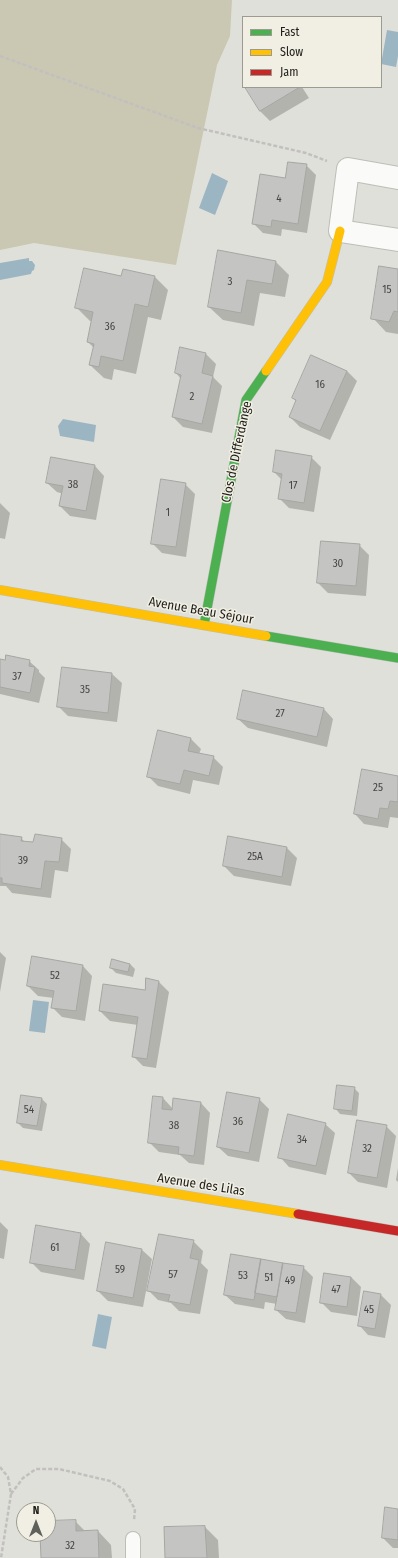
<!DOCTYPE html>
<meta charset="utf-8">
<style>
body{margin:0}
#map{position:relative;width:398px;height:1558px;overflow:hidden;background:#e0e0da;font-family:"Fira Sans Condensed",sans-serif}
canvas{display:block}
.legend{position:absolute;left:242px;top:16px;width:140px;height:72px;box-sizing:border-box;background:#f1efe3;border:1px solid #9c9b92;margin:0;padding:5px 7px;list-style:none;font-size:12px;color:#1d1c18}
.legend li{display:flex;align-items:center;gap:8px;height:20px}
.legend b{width:20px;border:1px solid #9c9b92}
.north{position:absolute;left:16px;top:1502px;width:40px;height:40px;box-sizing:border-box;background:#f1efe3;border:1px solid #9c9b92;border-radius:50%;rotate:0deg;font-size:11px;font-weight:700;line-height:16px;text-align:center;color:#1d1c18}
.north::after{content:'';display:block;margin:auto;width:14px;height:18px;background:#61615c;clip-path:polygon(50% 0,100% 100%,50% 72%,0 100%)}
</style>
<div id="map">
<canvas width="398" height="1558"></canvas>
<ul class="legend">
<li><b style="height:5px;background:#4caf50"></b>Fast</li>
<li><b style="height:5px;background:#ffc107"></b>Slow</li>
<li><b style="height:5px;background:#c62828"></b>Jam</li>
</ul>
<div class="north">N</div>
</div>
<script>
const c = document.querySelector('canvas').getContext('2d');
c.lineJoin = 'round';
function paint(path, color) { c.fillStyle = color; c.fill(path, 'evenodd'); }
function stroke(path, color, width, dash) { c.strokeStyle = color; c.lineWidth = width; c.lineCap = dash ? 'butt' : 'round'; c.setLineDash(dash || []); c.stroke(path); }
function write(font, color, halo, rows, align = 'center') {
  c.font = font + ' "Fira Sans Condensed",sans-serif'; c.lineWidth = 3; c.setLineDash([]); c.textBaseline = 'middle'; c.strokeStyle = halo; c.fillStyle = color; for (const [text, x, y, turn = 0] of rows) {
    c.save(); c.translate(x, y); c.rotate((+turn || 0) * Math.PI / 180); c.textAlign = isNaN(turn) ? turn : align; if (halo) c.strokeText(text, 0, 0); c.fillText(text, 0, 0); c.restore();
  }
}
const green = new Path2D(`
 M0,0H232L230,36L217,65L176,265L34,243L0,250Z`);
const water = new Path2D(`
 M387,30L398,32V56L396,67L381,64Z
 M212,173L228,181L215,215L199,208Z
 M29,258V261H32L35,265L34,270L32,271L31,274L0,280V263Z
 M63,419L96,425L94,442L60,436L58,426Z
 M33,1000L49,1002L45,1033L29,1031Z
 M98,1314L112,1317L106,1349L92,1346Z`);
const shadow = new Path2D(`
 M246,87H302L309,98L270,121L260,111Z
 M306,165L316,175L307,233L282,229L281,236L263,233L253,223L286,179Z
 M219,252L276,262L289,275L285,297L260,293L254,326L223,320L209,307Z
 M398,270V334L386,332L373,318Z
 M154,276L168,290L161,320L148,317L136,374L114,369L112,380L104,378L90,365L94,348L88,342L92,321H90L76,307L122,277Z
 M181,349L206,354L216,364L213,377L222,386L212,433L183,427L173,417L181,379L176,373Z
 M347,371L357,381L330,440L300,427L290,417L297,402L293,398Z
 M311,457L321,467L314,512L289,508L279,498L282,480L274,472Z
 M95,466L104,476L96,520L70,516L60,506L63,494L57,492L47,483Z
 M185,484L195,494L186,557L162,553L152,543Z
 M0,503L10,513L5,539L0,538Z
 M359,545L369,555L366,596L328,593L318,583Z
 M0,660L29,661L39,670V672L45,678L39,703L0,694Z
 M63,668L112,674L122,683L117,722L68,716L58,706Z
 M324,709L333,719L327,747L248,728L238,719Z
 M191,739L201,749L199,754L213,757L223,767L219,785L193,780L190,794L158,786L148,776Z
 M398,777V818L390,817L388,828L364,824L355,814Z
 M0,835L21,838L25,842L34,843L61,839L71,849L68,872L55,870L51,898L12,893L6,886H0Z
 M287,848L297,858L291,886L234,876L224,866Z
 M0,952L6,958L0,992Z
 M130,964L135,969L133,977L116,973L111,968Z
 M83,966L92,976L85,1021L62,1017L52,1007L54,998L38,996L28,986Z
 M159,982L169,992L156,1068L143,1066L133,1056L138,1025L110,1021L100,1011L145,991Z
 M354,1088L359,1093L357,1116L340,1114L335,1108Z
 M163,1098L173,1109L201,1103L210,1113L204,1165L189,1163L180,1155L159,1152L149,1142Z
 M42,1099L47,1104L42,1131L23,1128L18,1123Z
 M259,1099L269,1109L259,1162L228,1156L218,1147Z
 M325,1124L335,1133L326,1175L289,1167L280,1157Z
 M386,1126L396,1136L387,1188L358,1182L349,1173Z
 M398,1168V1182L396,1180Z
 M0,1222L8,1230L4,1259L0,1258Z
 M81,1234L90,1244L84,1280L41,1272L31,1262Z
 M193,1241L203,1251L201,1263L208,1270L200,1314L179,1311L171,1303L158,1300L148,1290Z
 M142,1250L152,1259L143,1307L108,1301L98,1291Z
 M232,1255L303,1267L313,1277L305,1323L286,1319L276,1310L277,1304L265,1302L264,1309L235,1304L225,1295Z
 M351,1277L361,1287L357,1316L331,1312L321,1302Z
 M381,1295L391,1305L385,1338L368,1335L359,1325Z
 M398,1510V1548H393L383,1538Z
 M75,1521L86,1532L98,1531L111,1545L112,1558H42L41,1534H48V1522Z
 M205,1527L218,1540L219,1558H166Z`);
const building = new Path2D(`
 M245,87H300L260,111Z
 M288,162L307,164L298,224L272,220L271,227L252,224L260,174L285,178Z
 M218,250L276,261L272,284L247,280L241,313L208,307Z
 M379,266L398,269V312L394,311L389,322L371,319Z
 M84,268L121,276L123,269L155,276L148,307L135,304L123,361L101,356L99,367L89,365L94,344L87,342L93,312L75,308Z
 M180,347L206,353L202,373L213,376L202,424L172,417L181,375L175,373Z
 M311,355L347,371L320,431L289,417L296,400L292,398Z
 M276,450L312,456L304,503L278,499L282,474L273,472Z
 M51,457L95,465L86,511L59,506L63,486L46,483Z
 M161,479L186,483L176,547L151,544Z
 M321,541L360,544L356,586L317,583Z
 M6,655L30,660L29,666L35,667L30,693L0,687V659L5,660Z
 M62,667L112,673L108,713L57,707Z
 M243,690L324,708L317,737L237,719Z
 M158,730L191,738L188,751L214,756L209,776L184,770L180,784L147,777Z
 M362,769L398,776V802L390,801L388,809L380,808L378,819L354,814Z
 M0,834L22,837L21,841L33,842L35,834L62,838L59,862L45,861L41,889L2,883V878H0Z
 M228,836L287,847L282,877L223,866Z
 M32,956L83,965L76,1011L51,1008L54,991L27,986Z
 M112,959L130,964L128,972L110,968Z
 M146,978L159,981L147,1059L132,1057L138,1017L99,1011L103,984L145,990Z
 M337,1085L355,1087L352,1111L334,1109Z
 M227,1092L260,1098L249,1153L217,1147Z
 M21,1095L42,1098L37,1126L17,1123Z
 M153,1096L163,1097L162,1109L172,1110L173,1098L201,1102L194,1156L178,1154L179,1147L148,1143Z
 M288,1114L326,1123L316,1166L278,1158Z
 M357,1120L387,1125L377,1178L348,1173Z
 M36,1225L81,1233L75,1270L30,1263Z
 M159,1234L194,1240L190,1258L199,1260L190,1305L168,1301L170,1295L147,1291Z
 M106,1242L142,1249L133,1298L97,1291Z
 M231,1254L261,1259L254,1300L224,1295Z
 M261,1259L283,1263L277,1297L255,1293Z
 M283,1263L304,1266L296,1313L275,1310Z
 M324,1273L351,1277L347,1307L320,1303Z
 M364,1291L381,1294L375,1329L358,1326Z
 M385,1507L398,1509V1540L382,1538Z
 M76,1520V1531L98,1530L99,1558H41L40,1534H48V1521Z
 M205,1526L207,1558H165L164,1527Z`);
const path = new Path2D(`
 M0,56L198,128L306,153L327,161
 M0,1467L8,1477L11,1494L1,1558
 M11,1494L23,1478L36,1469H59L110,1481L123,1489L135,1509L134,1521`);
const lane = new Path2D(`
 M133,1539V1558`);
const street = new Path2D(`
 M398,178L348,169L340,231L398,240`);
const fast = new Path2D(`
 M204,625L246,400L266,371
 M266,636L398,658`);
const slow = new Path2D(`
 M266,371L327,282L340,231
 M0,590L266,636
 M0,1165L298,1214`);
const jam = new Path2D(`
 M298,1214L398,1231`);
const numberNames = [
 ["4",279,199],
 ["3",230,282],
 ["15",387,290],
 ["36",110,327],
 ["16",320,385],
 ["2",192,397],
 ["38",73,485],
 ["17",293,486],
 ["1",168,513],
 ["30",338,564],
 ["37",17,677],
 ["35",85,690],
 ["27",280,714],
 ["25",378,788],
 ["25A",255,857],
 ["39",23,861],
 ["52",55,976],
 ["54",29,1110],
 ["36",238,1122],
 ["38",174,1126],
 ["34",302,1140],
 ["32",367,1149],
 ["61",55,1248],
 ["59",120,1270],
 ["57",173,1275],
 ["53",243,1276],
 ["51",269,1278],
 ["49",290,1281],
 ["47",336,1290],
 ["45",369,1310],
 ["32",70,1546]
];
const streetNames = [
 ["Clos de Differdange",237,452,-78],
 ["Avenue Beau Séjour",201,611,10],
 ["Avenue des Lilas",201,1185,9]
];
paint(green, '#cac7b2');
paint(water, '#9cb5c3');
paint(shadow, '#0003');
paint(building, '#c4c4c3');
stroke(building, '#a5a5a4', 1);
stroke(lane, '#bdbdb8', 16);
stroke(street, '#bdbdb8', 24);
stroke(fast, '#bdbdb8', 10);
stroke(slow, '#bdbdb8', 10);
stroke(jam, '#bdbdb8', 10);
stroke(path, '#c2c0bf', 2.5, [4, 2]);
stroke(lane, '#fafaf9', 14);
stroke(street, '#fafaf9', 22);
stroke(fast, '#4caf50', 9);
stroke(slow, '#ffc107', 9);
stroke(jam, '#c62828', 9);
write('11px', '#474643', null, numberNames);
write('13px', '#1d1c18', '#f1efe3', streetNames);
</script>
